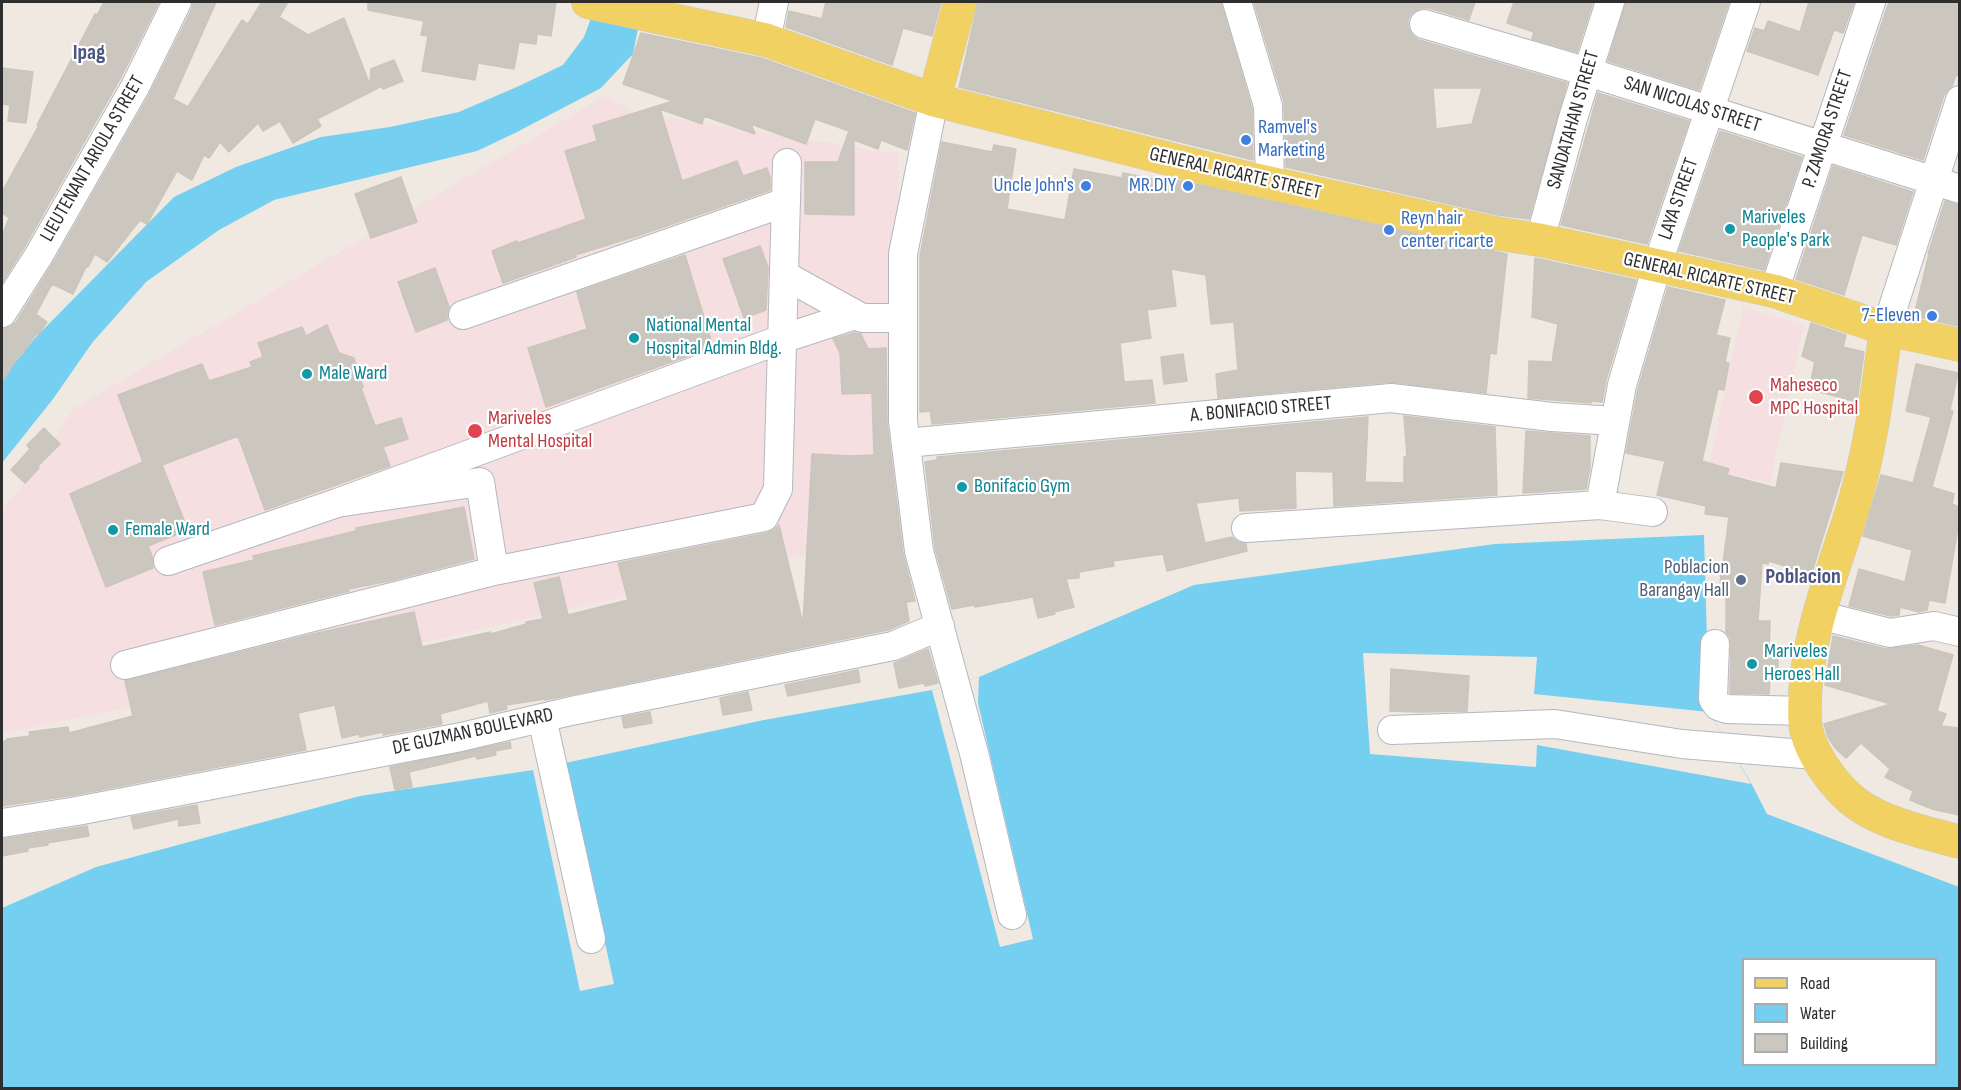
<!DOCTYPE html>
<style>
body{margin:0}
#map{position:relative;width:1961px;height:1090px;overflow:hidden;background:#efe9e1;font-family:"Sofia Sans Condensed",sans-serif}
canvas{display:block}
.frame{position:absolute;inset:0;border:3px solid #2e2e2e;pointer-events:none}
.legend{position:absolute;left:1742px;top:958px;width:195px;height:108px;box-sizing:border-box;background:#fff;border:2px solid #ababab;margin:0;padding:8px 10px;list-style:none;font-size:18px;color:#2e2e2e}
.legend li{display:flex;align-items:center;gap:12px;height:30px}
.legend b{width:30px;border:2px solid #ababab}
</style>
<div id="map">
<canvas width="1961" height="1090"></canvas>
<div class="frame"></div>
<ul class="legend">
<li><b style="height:8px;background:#f2d163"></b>Road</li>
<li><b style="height:16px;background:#75cff0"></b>Water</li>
<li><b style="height:16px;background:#cbc7bf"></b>Building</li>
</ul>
</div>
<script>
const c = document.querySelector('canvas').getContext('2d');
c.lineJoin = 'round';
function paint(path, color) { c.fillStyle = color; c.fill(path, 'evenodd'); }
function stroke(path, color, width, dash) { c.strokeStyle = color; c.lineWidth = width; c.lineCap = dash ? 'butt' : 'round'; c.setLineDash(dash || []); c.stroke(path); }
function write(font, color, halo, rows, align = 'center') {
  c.font = font + ' "Sofia Sans Condensed",sans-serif'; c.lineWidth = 4.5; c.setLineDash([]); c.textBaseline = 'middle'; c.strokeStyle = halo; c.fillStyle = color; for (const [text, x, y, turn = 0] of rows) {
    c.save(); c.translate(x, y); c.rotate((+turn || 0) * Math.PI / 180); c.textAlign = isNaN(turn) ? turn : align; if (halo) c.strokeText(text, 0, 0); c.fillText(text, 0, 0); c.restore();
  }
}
const medical = new Path2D(`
 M605,96L634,112L899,154L891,453L858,455L861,542L308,669L2,734V509L27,481L73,409Z
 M1743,307L1804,325L1770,483L1708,470Z`);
const water = new Path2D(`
 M597,2H643L633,54L601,88L515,133L477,151L274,200L219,230L146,282L92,343L53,399L2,463V378L35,338L174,197L236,167L321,137L390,127L459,112L519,86L563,65L584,37Z
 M1704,535L1709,712L1751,783L1767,814L1959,887V1088H2V908L96,867L360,796L533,770L764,720L932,690L979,677L1194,585L1495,544ZM1744,960H1936V1064H1744Z`);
const pier = new Path2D(`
 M1363,653L1537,657L1534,694L1709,712L1751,784L1537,745L1536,767L1370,754Z
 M979,677L978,703L1033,939L1000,947L932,690Z
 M566,763L614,984L580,991L533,770Z`);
const building = new Path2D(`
 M104,2H159L120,79L25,246L2,283V236L9,218L2,213V192L39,125H37L95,14L97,15Z
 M193,2H216L173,99L188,107L242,20L248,24L262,2H288L279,17L308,35L344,18L370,85L371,69L394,60L403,81L383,89L382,86L317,119L321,126L293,143L280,121L263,131L258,123L229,152L220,142L209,158L204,155L192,180L177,171L147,224L140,220L107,262L95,254L88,267H86L73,294L52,284L36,314L47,322L38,335L36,334L21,356L19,355L2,382V329L10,327L16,322L53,263L149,95L192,9Z
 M368,2H556L551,36L537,34L536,44L519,42L514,69L478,63L475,80L422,71L428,36L421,35L424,21L368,10Z
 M826,2H941L932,36L903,28L892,65L786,27L789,11L822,19Z
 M978,2H1221L1252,109L1253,160L959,87Z
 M1254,2H1475L1469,20L1429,8H1421L1412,13L1408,19V27L1412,35L1419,40L1567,83L1529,219L1498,215L1286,167L1284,102ZM1433,88H1482L1472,124L1436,129Z
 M1514,2H1593L1577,52L1532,39L1534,32L1507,23Z
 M1626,2H1729L1699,90L1608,61Z
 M1809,2H1854L1843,33L1834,30L1818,75L1747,51L1755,28L1764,31L1768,21L1800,32Z
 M1889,2H1959V76L1956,75L1952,86L1944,95L1923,160L1844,135Z
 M641,33L761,58L915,113L907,150L881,140L878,149L854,140V215L805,214V162H838L849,131L815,119L806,144L751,124L755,134L704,116L702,124L660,109L682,181L737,161L743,176L767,168L770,177V190L643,234L575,255L576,257L503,283L492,251L517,241L518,243L586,219L565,151L597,141L593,126L673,101L623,84Z
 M2,68L33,72L26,123L8,121L10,105L2,104Z
 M1598,93L1689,121L1647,244L1561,225Z
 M1720,131L1802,157L1764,270L1679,251Z
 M942,142L992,152L994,145L1016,149L1007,209L1065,220L1074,169L1122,178L1123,173L1172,183L1173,179L1507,254L1496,354L1490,353L1486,393L1390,382L1218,398L1216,374L1238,370L1234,322L1211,324L1206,275L1171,269L1176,306L1147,310L1151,338L1120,343L1124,382L1152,380L1155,403L932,424L930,411L920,412V256Z
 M1833,166L1913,192L1896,245L1862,235L1844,295L1796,279Z
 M401,177L417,222L371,238L355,194Z
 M1945,201L1959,205V326L1914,316L1929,254H1928Z
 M760,246L768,267L766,310L744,318L723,259Z
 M685,255L713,347L546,407L528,348L587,329L577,292Z
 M1535,258L1636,280L1606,380L1602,402L1591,401V403L1528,398L1529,361L1552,362L1558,324L1532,317Z
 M435,268L449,307L447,313V320L416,332L398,282Z
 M1668,287L1725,300L1716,335L1730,338L1725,362L1729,363L1724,390L1718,389L1702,461L1729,469L1727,475L1776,488L1781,463L1843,472L1812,572L1798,568V570L1769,561L1768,564L1762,563L1758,621H1770L1769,652H1778V675H1770L1769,694L1730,693L1731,644L1730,637L1726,632V596L1720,595L1721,562L1723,563L1729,517L1705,514L1706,506L1657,495L1665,461L1626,453L1638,389Z
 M1811,323L1846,335L1843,347L1864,352L1857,402L1809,389L1815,362L1802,356Z
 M327,325L339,353L354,358L363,387L361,388L375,426L401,418L408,439L383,447L390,466L265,510L238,436L162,465L188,530L148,546L152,556L153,568L106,587L70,494L143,462L118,395L202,364L209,381L252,367L250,362L263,357L258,343L302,327L306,336Z
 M854,333L861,334L868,349L886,348L887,423L903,553L915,601L906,602L909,621L888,630L545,700V699L506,705L507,709L490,713L488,701L440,714L442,724L383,735V732L360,737L359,734L342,738L335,705L298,713L306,750L74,795L2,806V742L8,740L7,739L30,736L29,732L68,727L69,733L133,716L125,681L313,634L414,612L422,647L491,632V634L526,624V622L543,619L534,583L559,577L568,615L628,600L618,563L767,533L774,530L779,525L803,624L812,454L849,456L874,455L872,393L842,394L840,353L833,339Z
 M1183,354L1187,381L1164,384L1161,357Z
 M1916,364L1958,373L1950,410L1953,411L1932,487L1954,494L1952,504L1959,507V522L1945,603L1929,600L1927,610L1919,612L1900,607L1899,615L1891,616L1849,606L1859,569L1905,582L1912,550L1863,536L1881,475L1913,483L1931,417L1906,411Z
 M1404,416L1495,427L1497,495L1334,506L1333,472L1295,471L1296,508L1240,511L1239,498L1196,503L1205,543L1232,537L1238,542L1246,544L1247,551L1167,571L1163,554L1113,561L1114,566L1079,572V578L1066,579L1074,607L1054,612L1055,614L1038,618L1033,597L975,607L974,605L952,609L935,548L925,462L937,460V457L1368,417L1365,482L1404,483V457H1407Z
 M44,428L60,444L37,467L39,468L25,483L11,470L30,449L27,445Z
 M1526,431L1590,436V467L1586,489L1523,493Z
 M464,507L474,559L389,581L348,589L349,591L215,625L203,572L254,560L253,556L356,531V528Z
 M1833,636L1886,649L1918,645L1953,655L1937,711L1946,714L1941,726L1959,728V815L1932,809L1910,800L1913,791L1885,777L1890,769L1861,743L1846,758L1836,749L1828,737L1824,724L1891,704L1825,685Z
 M928,649L938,683L925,686L924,683L899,688L894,663Z
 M1391,669L1469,676L1467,711L1420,712L1390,711Z
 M858,670L860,682L788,696L785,685Z
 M748,692L752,710L723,715L720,698Z
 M650,712L652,723L624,728L622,717Z
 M510,742L511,748L495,751L496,755L477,759L476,756L409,772L412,787L395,790L390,767Z
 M197,805L200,823L179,826L178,819L134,829L131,817Z
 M87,826L89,836L47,843L48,845L28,848V851L2,856V839Z`);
const minor = new Path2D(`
 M1237,2L1268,106L1270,183
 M1424,24L1588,72L1960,189
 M766,40L774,2
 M934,100L903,254V421L919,551L975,757L1012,915
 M1540,240L1573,118L1610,2
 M784,275L862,318H903
 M1774,291L1871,2
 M2,313L39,255L135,87L177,2
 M463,315L786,202
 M1886,329L1960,100
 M906,443L1391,398L1552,417L1615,421
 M337,503L782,339L855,315
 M1600,505L1622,385L1657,266L1746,2
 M1246,528L1600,505L1653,512
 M168,561L337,503L480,482L494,571
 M1819,615L1890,633L1934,626L1960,632
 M1715,644L1713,699L1718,706L1727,709L1806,711
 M125,665L494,571L764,517L778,489L787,163
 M542,718L591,939
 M1392,730L1555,724L1682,744L1815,755
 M2,823L77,811L461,737L571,711L893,646L940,626`);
const major = new Path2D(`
 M588,2L766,40L934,100L1225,173L1495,233L1540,240L1774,291L1886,329L1960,345
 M934,100L960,2
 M1886,329C1878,388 1871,447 1854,504C1833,574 1801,646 1805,721C1807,750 1835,788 1857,804C1887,825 1925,832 1960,842`);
const markers = [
 [1246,140,6,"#3f7fe0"],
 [1086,186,6,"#3f7fe0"],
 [1188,186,6,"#3f7fe0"],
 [1730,229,6,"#0f9aa8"],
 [1389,230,6,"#3f7fe0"],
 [1932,316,6,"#3f7fe0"],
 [634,338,6,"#0f9aa8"],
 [307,374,6,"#0f9aa8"],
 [1756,397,8,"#e0444e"],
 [475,431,8,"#e0444e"],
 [962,487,6,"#0f9aa8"],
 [113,530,6,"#0f9aa8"],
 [1741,580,6,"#5c6f8a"],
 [1752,664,6,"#0f9aa8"]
];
const streetNames = [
 ["SAN NICOLAS STREET",1692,105,18],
 ["SANDATAHAN STREET",1574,120,-74],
 ["P. ZAMORA STREET",1828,129,-72],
 ["LIEUTENANT ARIOLA STREET",93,159,-60],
 ["GENERAL RICARTE STREET",1235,174,13],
 ["LAYA STREET",1679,199,-71],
 ["GENERAL RICARTE STREET",1709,279,13],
 ["A. BONIFACIO STREET",1261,410,-5],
 ["DE GUZMAN BOULEVARD",473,732,-12]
];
const shopNames = [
 ["Ramvel's",1258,128,"left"],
 ["Marketing",1258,151,"left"],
 ["Uncle John's",1074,186],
 ["MR.DIY",1176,186],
 ["Reyn hair",1401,219,"left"],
 ["center ricarte",1401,242,"left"],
 ["7-Eleven",1920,316]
];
const cultureNames = [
 ["Mariveles",1742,218],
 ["People's Park",1742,241],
 ["National Mental",646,326],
 ["Hospital Admin Bldg.",646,349],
 ["Male Ward",319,374],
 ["Bonifacio Gym",974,487],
 ["Female Ward",125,530],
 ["Mariveles",1764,652],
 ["Heroes Hall",1764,675]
];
const healthNames = [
 ["Maheseco",1770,386],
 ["MPC Hospital",1770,409],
 ["Mariveles",488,419],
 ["Mental Hospital",488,442]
];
const serviceNames = [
 ["Poblacion",1729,568],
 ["Barangay Hall",1729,591]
];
const quarterNames = [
 ["Ipag",89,53],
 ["Poblacion",1803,577]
];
paint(medical, '#f5dfe0');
paint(water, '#75cff0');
paint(pier, '#efe9e1');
paint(building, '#cbc7bf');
stroke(building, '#cbc5ba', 1.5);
stroke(minor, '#b4b7c1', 30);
stroke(major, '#c9c9c9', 34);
stroke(minor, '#fff', 28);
stroke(major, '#f2d163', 33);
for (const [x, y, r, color] of markers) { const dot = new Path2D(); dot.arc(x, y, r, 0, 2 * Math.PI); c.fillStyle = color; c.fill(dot); stroke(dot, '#fff', 2); }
write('20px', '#2e2e2e', '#fff', streetNames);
write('20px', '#366cbe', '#fff', shopNames, 'right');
write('20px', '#0d838f', '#fff', cultureNames, 'left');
write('20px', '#be3a42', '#fff', healthNames, 'left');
write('20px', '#4e5e75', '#fff', serviceNames, 'right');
write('bold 22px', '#4d5680', '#fff', quarterNames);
</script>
